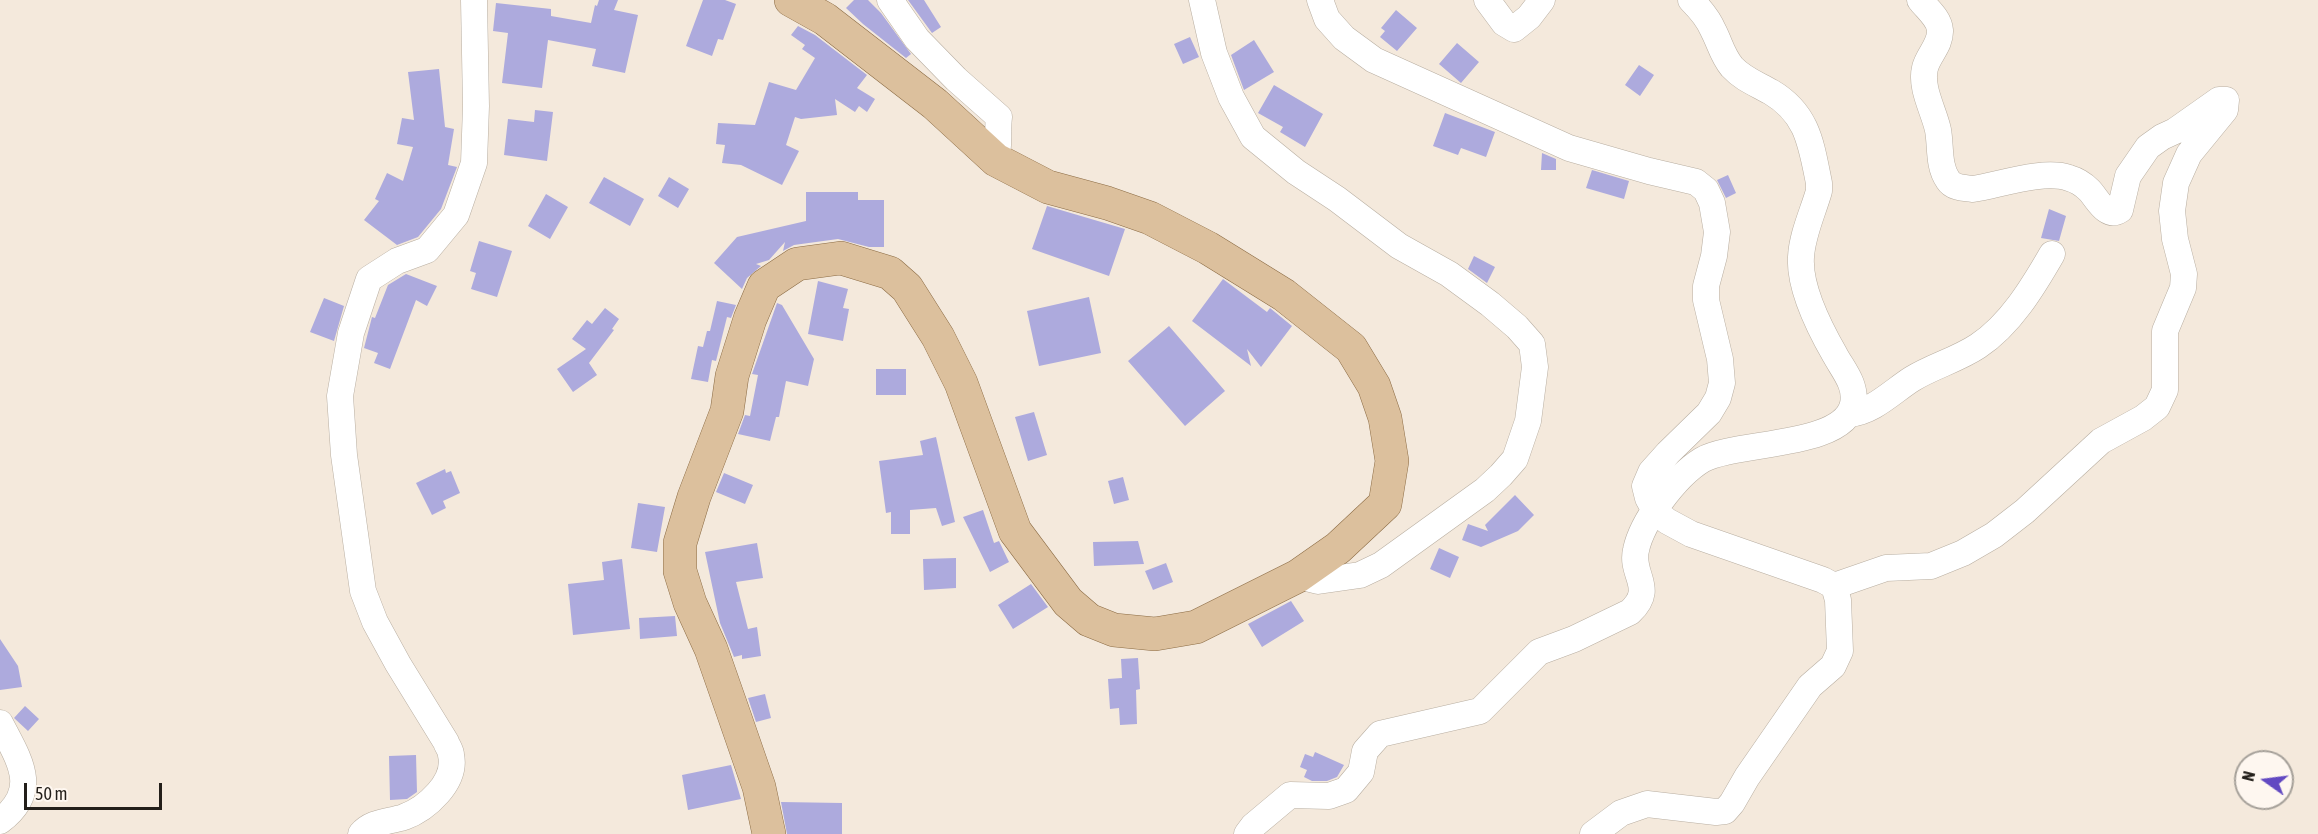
<!DOCTYPE html>
<style>
body{margin:0}
#map{position:relative;width:2318px;height:834px;overflow:hidden;background:#f4e9dc;font-family:"Asap Condensed",sans-serif}
canvas{display:block}
.north{position:absolute;left:2234px;top:750px;width:60px;height:60px;box-sizing:border-box;background:#fef7f0;border:2px solid #a6a19a;border-radius:50%;rotate:284deg;font-size:16px;font-weight:700;line-height:24px;text-align:center;color:#231f1a}
.north::after{content:'';display:block;margin:auto;width:21px;height:27px;background:#6249c2;clip-path:polygon(50% 0,100% 100%,50% 72%,0 100%)}
.scale{position:absolute;left:24px;top:783px;width:138px;height:27px;box-sizing:border-box;border:3px solid #231f1a;border-top:0;padding-left:8px;font-size:18px;line-height:21px;white-space:nowrap;color:#231f1a;-webkit-text-stroke:4px #fef7f0;paint-order:stroke}
</style>
<div id="map">
<canvas width="2318" height="834"></canvas>
<div class="north">N</div>
<div class="scale">50 m</div>
</div>
<script>
const c = document.querySelector('canvas').getContext('2d');
c.lineJoin = 'round';
function paint(path, color) { c.fillStyle = color; c.fill(path, 'evenodd'); }
function stroke(path, color, width, dash) { c.strokeStyle = color; c.lineWidth = width; c.lineCap = dash ? 'butt' : 'round'; c.setLineDash(dash || []); c.stroke(path); }
const building = new Path2D(`
 M599,0H618L614,10L638,15L625,73L592,66L596,49L548,40L542,88L502,83L508,33L493,31L496,3L551,9V16L591,23L595,5L597,6Z
 M703,0H725L736,4L723,40L718,39L712,56L686,46Z
 M854,0H868L881,13L911,54L906,58L863,24L846,8Z
 M908,0H924L941,27L932,33Z
 M1396,10L1417,28L1397,51L1380,37L1385,31L1381,28Z
 M798,26L815,35L867,75L857,88L875,99L867,112L859,106L855,112L835,99L837,115L801,119L795,117L786,145L799,151L782,185L741,165L722,163L725,145L716,144L718,123L755,125L769,82L796,90L815,58L802,49L805,45L791,35Z
 M1190,37L1199,57L1183,64L1174,44Z
 M1254,40L1274,72L1244,90L1231,55Z
 M1457,43L1479,62L1461,83L1439,64Z
 M1639,65L1654,75L1640,96L1625,85Z
 M439,69L445,127L454,129L448,165L457,167L441,209L418,237L397,245L364,220L379,201L375,199L387,173L403,181L413,147L397,144L402,118L414,120L408,72Z
 M1274,85L1323,114L1305,147L1280,132L1283,127L1258,113Z
 M535,110L553,112L547,161L504,155L508,119L534,122Z
 M1445,113L1495,132L1486,157L1461,148L1458,155L1433,146Z
 M1542,153L1556,159V170H1541Z
 M1592,170L1629,181L1624,199L1586,188Z
 M1728,175L1736,193L1726,198L1717,180Z
 M604,177L644,199L630,226L589,203Z
 M669,177L689,189L678,208L658,196Z
 M806,192H858V200H884V247H869L838,239L794,245L783,251L785,242L769,260L756,264L761,266L747,278L742,289L714,263L737,237L806,221Z
 M546,194L568,207L550,239L528,226Z
 M1047,206L1125,229L1109,276L1032,249Z
 M2049,209L2066,216L2059,241L2041,238Z
 M479,241L512,251L497,297L471,289L476,273L470,271Z
 M1474,256L1495,267L1487,283L1468,269Z
 M406,274L437,286L427,306L416,300L390,369L374,363L378,353L364,348L372,317L375,318L388,285Z
 M1223,279L1267,312L1270,308L1292,326L1261,367L1247,349L1251,366L1192,321Z
 M818,281L848,289L843,308L849,309L843,341L808,334Z
 M1089,297L1101,353L1039,366L1027,311Z
 M324,298L344,306L334,341L310,332Z
 M717,301L736,305L731,318L727,317L716,361L712,360L708,382L691,379L698,346L703,347L707,331H710Z
 M777,303L782,305L814,359L808,386L786,381L779,417H776L770,441L738,434L745,415L750,416L758,375L752,374Z
 M605,308L619,319L612,329L614,330L589,363L597,375L573,392L557,369L586,349L572,339L587,320L592,324Z
 M1169,326L1225,391L1185,426L1128,361Z
 M876,369H906V395H876Z
 M1034,412L1047,455L1028,461L1015,417Z
 M936,437L955,522L942,526L936,508L910,510V534H891V512L886,513L879,461L923,455L920,441Z
 M445,469L446,473L451,471L460,493L443,501L446,508L432,515L416,483Z
 M724,473L753,485L745,504L716,492Z
 M1123,477L1129,500L1114,504L1108,481Z
 M1515,495L1534,515L1518,531L1481,547L1462,540L1468,524L1488,531L1485,525Z
 M638,503L665,507L657,552L631,548Z
 M983,510L994,543L999,541L1009,562L990,572L963,517Z
 M1138,541L1144,564L1094,566L1093,542Z
 M757,543L763,578L736,582L748,629L757,627L761,656L742,659V655L734,657L720,623L705,552Z
 M1439,548L1459,557L1450,578L1430,569Z
 M956,558V588L924,590L923,559Z
 M622,559L630,629L573,635L568,584L604,580L602,562Z
 M1166,563L1173,582L1153,590L1145,571Z
 M1031,584L1048,607L1013,629L998,605Z
 M1291,601L1304,621L1262,647L1248,624Z
 M675,616L677,636L640,639L639,618Z
 M0,639L18,666L22,687L0,690Z
 M1138,658L1140,689L1136,690L1137,724L1120,725L1119,708L1110,709L1108,679L1122,678L1121,659Z
 M765,694L771,718L756,722L748,698Z
 M25,706L39,719L28,731L14,718Z
 M1315,752L1344,765L1337,777L1327,781H1312L1304,777L1307,770L1300,767L1305,754L1313,757Z
 M416,755L417,792L407,799L390,800L389,756Z
 M731,765L741,799L688,810L682,775Z
 M781,802L842,803V834H787Z`);
const minor = new Path2D(`
 M890,0L917,39L956,79L999,117C997,132 1000,145 996,160
 M1202,0L1214,53L1231,97L1253,137L1296,172L1337,199L1399,246L1449,274L1490,304L1517,327L1532,344L1535,367L1528,421L1515,459L1501,475L1485,490L1381,565L1360,575L1318,581L1298,576
 M1320,0L1327,19L1344,38L1374,60L1569,148L1649,171L1696,182L1706,190L1712,203L1717,232L1714,256L1706,286V300L1720,359L1722,383L1718,398L1709,413L1668,453L1651,472L1645,486L1648,498L1655,511L1667,521L1691,534L1823,580L1834,586L1838,600L1840,651L1833,666L1810,686L1747,777L1732,803L1725,811L1716,812L1647,804L1621,813L1593,834
 M1487,0L1504,23L1514,29L1529,17L1542,0
 M1849,414C1873,412 1893,391 1912,379C1933,366 1957,360 1978,346C2010,325 2033,287 2052,254
 M1834,586L1886,568L1931,566L1963,553L1994,535L2025,511L2101,441L2143,418L2157,407L2165,390V331L2183,288L2184,274L2175,239L2172,211L2176,183L2189,154L2225,110L2226,100H2219L2175,131L2162,137L2148,147L2128,176L2120,210C2106,219 2097,198 2089,190C2084,185 2076,180 2069,178C2044,169 1999,185 1973,189C1964,188 1953,188 1948,180C1938,166 1941,146 1938,130C1934,111 1920,88 1925,68C1928,55 1941,45 1940,30C1939,18 1927,9 1920,0
 M0,723C19,760 41,790 0,821
 M361,834C372,821 389,822 404,817C426,809 457,782 451,755C451,750 447,746 446,742L398,664L375,622L363,591L344,455L340,396L351,333L369,279L397,261L427,250L456,215L474,163L476,106L474,0
 M1247,834L1253,826L1290,795L1329,796L1346,790L1361,772L1365,751L1380,734L1480,711L1539,652L1574,639L1630,612C1656,588 1630,575 1636,550C1642,521 1676,476 1702,460C1736,441 1844,448 1853,404C1857,385 1843,370 1835,355C1820,329 1799,287 1801,257C1802,235 1813,212 1819,191V183C1811,144 1808,114 1771,92C1757,84 1743,79 1732,67C1722,55 1720,43 1713,30C1708,18 1700,9 1691,0`);
const major = new Path2D(`
 M769,834L759,787L732,709L711,649L690,603L680,571V543L694,497L727,411L732,376L750,319L764,286L797,264L841,258L890,273L907,288L938,337L961,383L1015,531L1068,602L1089,620L1114,630L1155,634L1196,627L1298,576L1338,548L1385,504L1392,461L1385,418L1374,386L1351,348L1284,295L1208,248L1150,218L1107,203L1048,187L996,160L935,104L825,19L791,0`);
paint(building, '#adaadd');
stroke(minor, '#b8aea1', 27);
stroke(major, '#8c6c45', 34);
stroke(minor, '#fff', 26);
stroke(major, '#dcc09d', 33);
</script>
